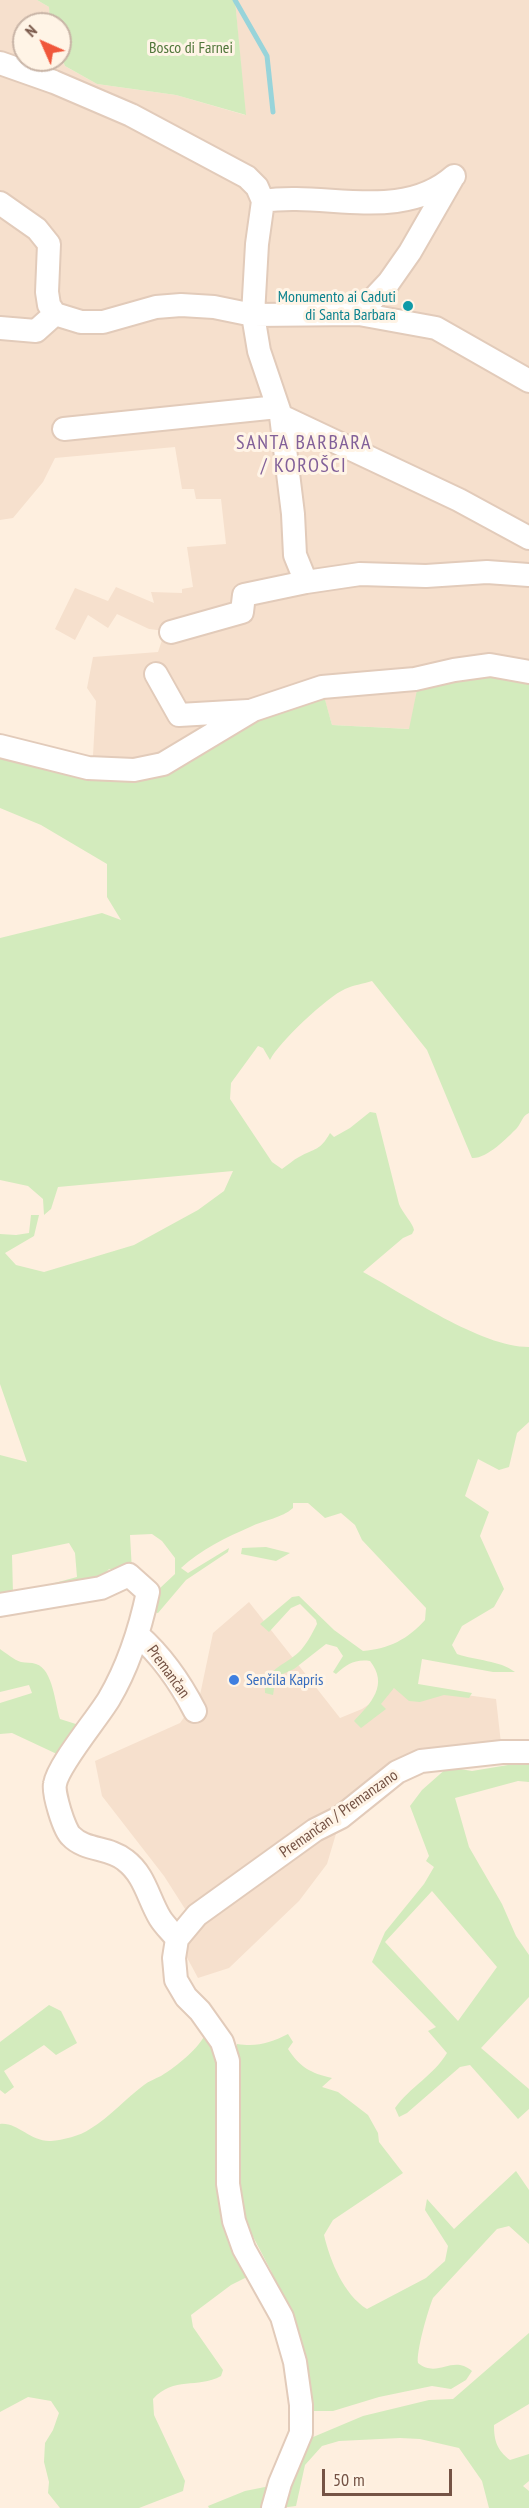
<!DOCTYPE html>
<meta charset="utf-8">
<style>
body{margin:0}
#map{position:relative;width:529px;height:2508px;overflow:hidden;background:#feefdf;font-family:"PT Sans Narrow",sans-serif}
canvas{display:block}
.north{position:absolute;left:12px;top:12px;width:60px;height:60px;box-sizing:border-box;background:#fff4e6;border:2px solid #c8b4a6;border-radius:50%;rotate:315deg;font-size:16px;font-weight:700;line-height:24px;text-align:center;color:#755345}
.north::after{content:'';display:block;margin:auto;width:21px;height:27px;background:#f0573b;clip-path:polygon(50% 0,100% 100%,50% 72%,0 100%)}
.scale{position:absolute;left:322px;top:2469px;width:130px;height:27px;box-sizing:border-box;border:3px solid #755345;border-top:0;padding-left:8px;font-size:18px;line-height:21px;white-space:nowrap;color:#755345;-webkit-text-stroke:4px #fff4e6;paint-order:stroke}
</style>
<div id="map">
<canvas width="529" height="2508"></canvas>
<div class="north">N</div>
<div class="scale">50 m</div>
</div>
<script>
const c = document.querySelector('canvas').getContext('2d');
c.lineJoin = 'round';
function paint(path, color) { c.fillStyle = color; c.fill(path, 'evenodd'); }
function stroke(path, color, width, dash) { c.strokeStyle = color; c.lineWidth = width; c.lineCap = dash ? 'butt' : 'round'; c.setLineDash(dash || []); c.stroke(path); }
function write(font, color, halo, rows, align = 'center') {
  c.font = font + ' "PT Sans Narrow",sans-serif'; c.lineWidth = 6; c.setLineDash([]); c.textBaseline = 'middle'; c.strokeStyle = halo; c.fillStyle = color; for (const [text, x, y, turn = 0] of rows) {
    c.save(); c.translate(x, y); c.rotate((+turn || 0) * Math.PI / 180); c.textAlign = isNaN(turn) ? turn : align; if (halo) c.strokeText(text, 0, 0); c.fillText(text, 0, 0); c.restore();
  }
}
const residential = new Path2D(`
 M0,0H37L49,7L50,24H24V60H60V55L65,66L97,84L176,95L245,115L235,0H529V678L410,729L332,725L324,697L217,740L92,774L96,701L87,688L93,657L158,652L165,631L149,629L117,614L108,628L88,615L75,640L55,629L75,588L108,601L116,587L154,603L151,592L182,593V589L193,587L187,547L226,544L221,499H196L194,489H182L175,447L55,458L43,482L13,518L0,520Z
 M249,1602L340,1718L362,1709L397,1686L496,1699L502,1752L392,1776L341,1817L327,1864L299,1901L229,1968L198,1978L177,1939L187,1912L164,1876L102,1796L95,1761L180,1723L200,1695L213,1633Z`);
const green = new Path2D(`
 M37,0H235L246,115L176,95L97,84L65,66L60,55V24H50L49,7Z
 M470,674L529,678V1113C522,1116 522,1122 517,1128C507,1138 487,1159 472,1158L427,1050L372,981C363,984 353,985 345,989C327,997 279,1042 270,1060L263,1048L258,1046L231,1083L230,1099L272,1162L282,1169C288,1165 293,1160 299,1157C315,1148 320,1151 330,1133L334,1137L350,1128L370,1112L376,1113L399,1204C403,1214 413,1223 414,1230L412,1234L403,1238L363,1272C406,1295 481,1347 529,1347V1422L517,1433L509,1467L499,1470L478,1459L465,1496L489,1512L480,1536L504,1589L494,1607L462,1626L452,1645L457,1654C477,1661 499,1660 515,1672H493L422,1659L418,1684L472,1693L469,1698L444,1695L420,1702L409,1701L394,1688L381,1704L386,1709L361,1728L354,1721C371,1703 389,1685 370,1661C355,1659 347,1664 336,1674L333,1672L343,1656L337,1647L326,1644L294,1669L276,1677L273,1695L265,1693C264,1669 284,1666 299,1652C306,1645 312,1634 317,1624L316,1620L300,1604L291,1608L269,1632L260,1624L292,1597L299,1596L334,1630L363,1651C389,1649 408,1639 425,1620L426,1608L362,1540L355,1525L341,1513L325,1518L308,1503H293V1508C282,1518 264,1520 250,1527C227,1537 200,1550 181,1568L188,1573L229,1548L228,1552L186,1580L158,1613L152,1612L159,1589L175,1574V1558L162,1541L152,1534L130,1535L132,1571L109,1569L96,1584L0,1602V1455L27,1462L0,1384V1234L16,1235L29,1233L31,1215H39L34,1236L5,1253L16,1265L44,1272L134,1245L198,1210L224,1191L233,1171L58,1187L51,1209L44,1215L43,1199L28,1186L0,1180V938L102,913L121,920L107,897V864L41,825L0,808V753L144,775L255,720L324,696L332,725L409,729L418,685ZM69,1543L75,1553L77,1577L13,1594L12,1555Z
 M266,1547L290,1553L276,1561L241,1554L242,1548Z
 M0,1649C6,1653 14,1660 21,1662C26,1663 31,1662 36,1664C53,1669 55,1704 60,1719L79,1725L59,1755L12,1733L0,1734V1703L32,1693L29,1685L0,1692Z
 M508,1765H529V1782L518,1781L455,1798L469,1847L502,1904L516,1936L529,1955V1997L481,2048L529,2089V2109L518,2119L470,2065L460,2067L407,2113L399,2117L395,2108C410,2087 434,2075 447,2053L428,2031L436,2027L372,1962L385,1932L424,1884L434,1867L426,1861L429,1856L410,1806L422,1790L448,1767L472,1771ZM432,1891L497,1967L458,2021L385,1942Z
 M49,2005L61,2011L77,2043L56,2055L44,2045L4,2071L14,2087L5,2094L0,2090V2042Z
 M207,2031L215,2050L249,2276L231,2285L191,2315L193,2327L223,2370L221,2376C197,2389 174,2376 153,2399L154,2415L185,2481L183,2491L139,2508H60L48,2493L49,2482L44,2462L45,2443L53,2430L59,2413L51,2401L28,2397L0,2412V2124C18,2122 30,2142 51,2141C63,2140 80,2136 90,2129C110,2117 126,2098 144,2085C149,2081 155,2079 161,2076C177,2066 199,2049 207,2031Z
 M288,2034L293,2042L288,2049C300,2067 310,2073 332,2078L322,2087L338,2092L368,2115L378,2133L379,2142L403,2173L333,2220L324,2235C330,2261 344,2295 367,2309L426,2278L445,2261L448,2246L425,2210L427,2199L454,2229L516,2171L529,2190V2244L509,2226L497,2229L433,2298C428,2310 416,2352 418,2363C438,2379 452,2354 472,2371L466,2380L451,2389L432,2386L379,2397L333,2411H310L296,2330L271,2271L237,2206L231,2120L237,2044C258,2047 270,2043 288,2034Z
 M529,2333V2404L494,2425C494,2441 497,2450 510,2460L529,2454V2481L523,2486L529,2491V2508H489L482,2481L459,2448L420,2439L400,2438L339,2441L322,2446L305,2465L296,2506L280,2508L306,2440L363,2416L429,2400L453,2399Z
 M275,2485L268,2508H209L208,2506L245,2491Z`);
const stream = new Path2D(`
 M235,0L267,56L273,112`);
const minor = new Path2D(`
 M0,63L54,82L131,115L247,177L257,187L263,201L257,244L253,315L259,351L281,416L293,514L295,555L306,582
 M263,201C325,191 401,223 454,176
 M0,203L37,229L49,244L47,292L49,305L55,314L81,322H103L156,307L181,305L214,307L253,315L359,314L436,328L529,381
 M359,314L389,282L410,252L452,179
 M0,328L36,331L55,314
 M281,416L459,500L529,538
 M64,429L278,407
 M171,632L242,612L244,595L306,582L360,574L426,576L487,572L529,575
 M156,674L179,715L248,711
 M0,746L88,768L134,770L163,764L253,710L322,687L415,679L454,670L490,665L529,672
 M0,1605L101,1588L129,1575L148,1592C140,1630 129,1665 109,1699C97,1719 58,1765 55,1784C53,1793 64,1830 71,1836C85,1851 109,1847 125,1860C145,1875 148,1898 160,1918C165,1926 172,1932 177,1939
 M138,1635C163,1657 180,1682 195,1711
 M273,2508L280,2483L301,2433V2405L295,2362L282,2317L244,2249L234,2221L228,2184V2061L222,2042L200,2011L186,1997L176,1980L174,1958L177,1939L197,1915L315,1830L341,1817L397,1772L421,1761L502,1752H529`);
const markers = [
 [408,306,6,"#0f9aa8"],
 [234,1680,6,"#3f7fe0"]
];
const parkNames = [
 ["Bosco di Farnei",191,48]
];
const cultureNames = [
 ["Monumento ai Caduti",396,297],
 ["di Santa Barbara",396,315]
];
const streetNames = [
 ["Premančan",168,1672,54],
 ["Premančan / Premanzano",339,1814,-35]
];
const shopNames = [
 ["Senčila Kapris",246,1680]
];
const quarterNames = [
 ["SANTA BARBARA",304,443],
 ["/ KOROŠCI",304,466]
];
paint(residential, '#f6e0cd');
paint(green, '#d3ebbd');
stroke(stream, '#98d4da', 5);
stroke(minor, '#e2cbba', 26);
stroke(minor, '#fff', 22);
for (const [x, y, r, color] of markers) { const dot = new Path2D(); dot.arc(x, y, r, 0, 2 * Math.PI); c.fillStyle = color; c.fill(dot); stroke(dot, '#fff4e6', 2); }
write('16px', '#50763a', '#fff4e6', parkNames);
write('16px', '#0d838f', '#fff4e6', cultureNames, 'right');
write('16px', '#755345', '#fff4e6', streetNames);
write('16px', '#366cbe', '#fff4e6', shopNames, 'left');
c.letterSpacing = '1.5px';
write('20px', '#826099', '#fff4e6', quarterNames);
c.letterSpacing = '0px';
</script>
